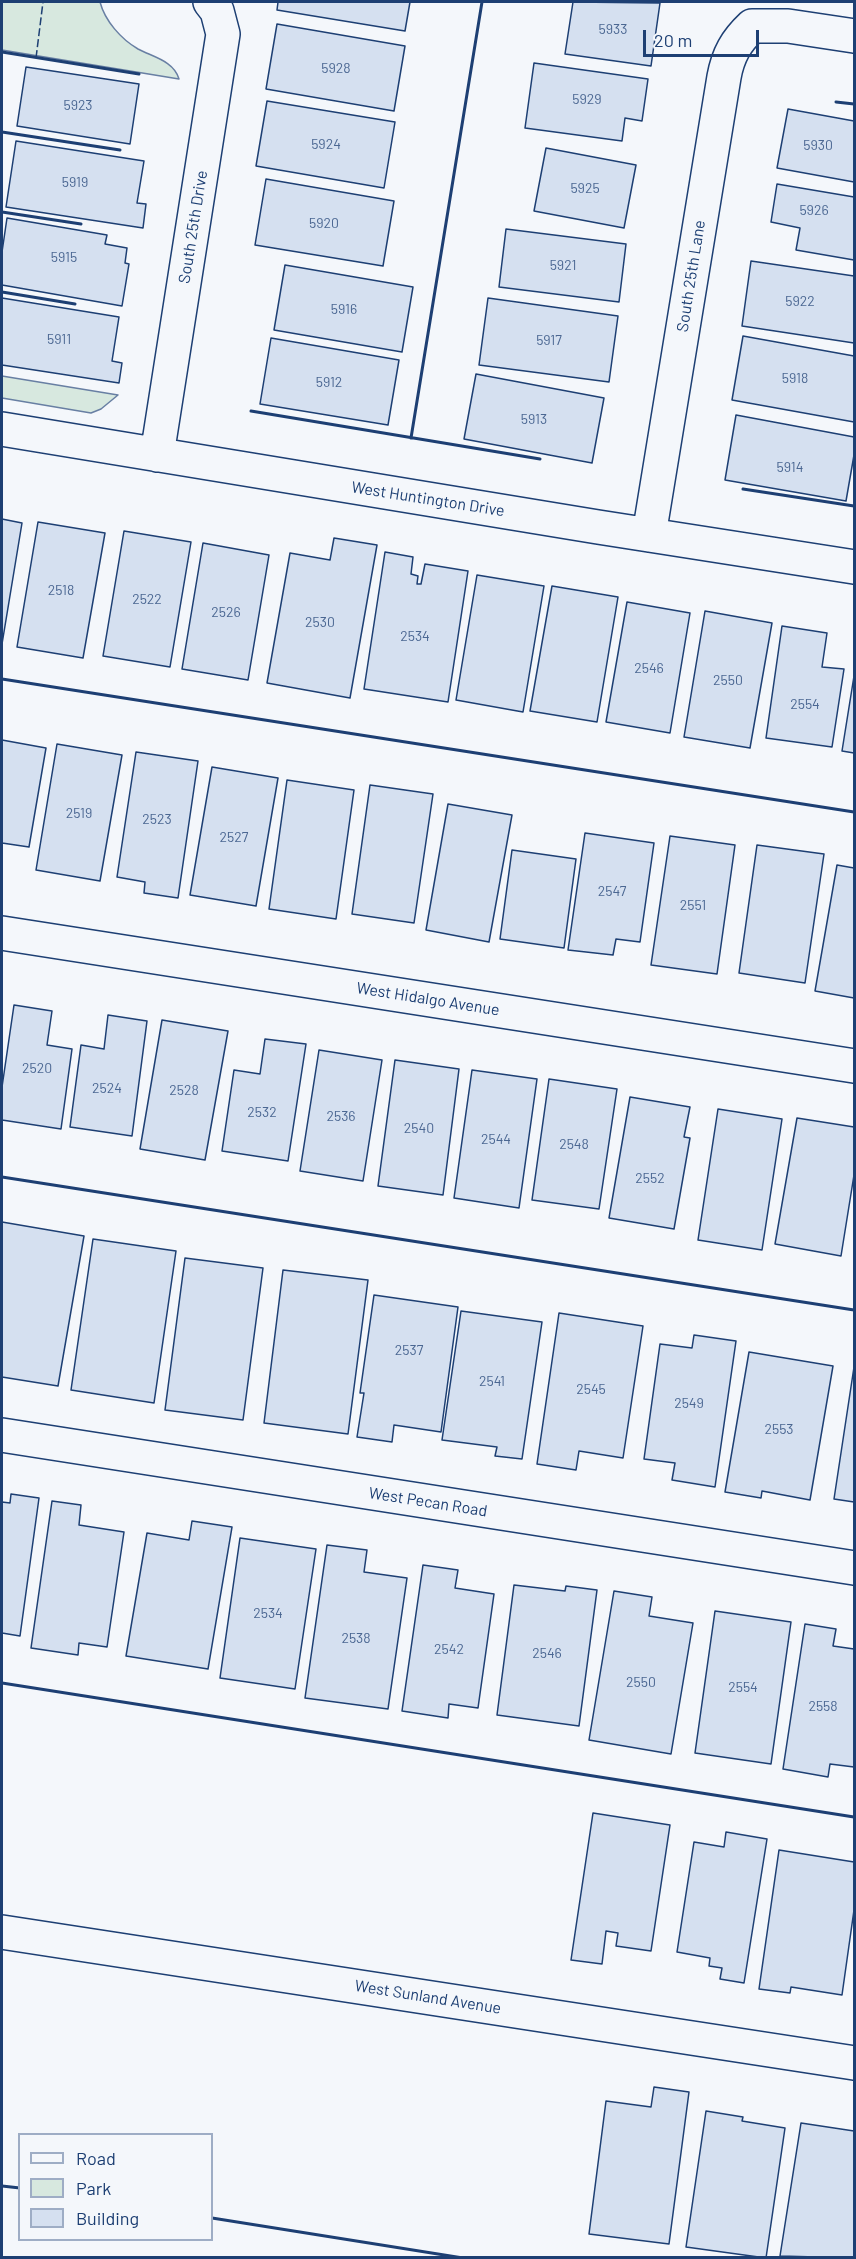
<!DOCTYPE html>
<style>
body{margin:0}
#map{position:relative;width:856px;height:2259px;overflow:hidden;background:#f4f7fb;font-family:Barlow,sans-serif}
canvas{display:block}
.frame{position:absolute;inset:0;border:3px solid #1d3f73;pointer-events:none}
.legend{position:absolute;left:18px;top:2133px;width:195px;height:108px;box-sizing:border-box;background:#f4f7fb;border:2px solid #9eadc5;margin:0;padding:8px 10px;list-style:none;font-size:18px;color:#1d3f73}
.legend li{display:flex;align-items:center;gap:12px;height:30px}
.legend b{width:30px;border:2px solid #9eadc5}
.scale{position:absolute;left:643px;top:30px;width:116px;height:27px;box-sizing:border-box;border:3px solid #1d3f73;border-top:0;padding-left:8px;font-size:18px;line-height:21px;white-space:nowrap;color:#1d3f73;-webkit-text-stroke:4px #f4f7fb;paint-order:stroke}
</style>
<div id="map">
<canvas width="856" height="2259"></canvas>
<div class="frame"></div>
<ul class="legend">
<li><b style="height:8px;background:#f4f7fb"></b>Road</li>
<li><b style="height:16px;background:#d7e8df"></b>Park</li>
<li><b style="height:16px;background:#d5e0f0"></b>Building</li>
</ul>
<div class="scale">20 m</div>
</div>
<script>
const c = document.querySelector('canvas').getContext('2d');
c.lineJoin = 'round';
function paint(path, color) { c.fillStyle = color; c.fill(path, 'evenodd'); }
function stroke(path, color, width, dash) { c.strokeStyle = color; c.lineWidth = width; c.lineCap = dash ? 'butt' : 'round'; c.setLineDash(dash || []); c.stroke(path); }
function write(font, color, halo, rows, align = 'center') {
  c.font = font + ' Barlow,sans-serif'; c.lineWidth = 4.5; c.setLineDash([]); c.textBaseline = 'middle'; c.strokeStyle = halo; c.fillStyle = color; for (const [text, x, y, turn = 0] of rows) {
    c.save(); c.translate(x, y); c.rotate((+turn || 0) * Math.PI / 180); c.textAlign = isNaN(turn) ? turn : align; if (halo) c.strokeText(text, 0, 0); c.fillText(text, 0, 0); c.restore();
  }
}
const green = new Path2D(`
 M2,2H100C105,21 121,39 138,49C153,57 174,61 179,79L2,50Z
 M2,376L118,395L101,409L91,413L2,398Z`);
const building = new Path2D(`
 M278,2H410L405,31L277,10Z
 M573,2L660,3L651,66L565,54Z
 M277,24L405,46L394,111L266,89Z
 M534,63L648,79L642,121L625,118L622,141L525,128Z
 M26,67L139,84L130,144L17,126Z
 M267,101L395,122L384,188L256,166Z
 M788,109L854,121V182L777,168Z
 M16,141L144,161L137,203L146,204L143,228L6,207Z
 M546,148L636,165L624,228L534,211Z
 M266,179L394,201L383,266L255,245Z
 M777,184L854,197V260L796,250L800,228L771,222Z
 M7,218L107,235L105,244L127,248L125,263L129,264L122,306L2,285V252Z
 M506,229L626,244L619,302L499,287Z
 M751,261L854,276V343L742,326Z
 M285,265L413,287L402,352L274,330Z
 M2,298L119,317L112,361L122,363L119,383L2,365Z
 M488,298L618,316L609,382L479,365Z
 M743,336L854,356V422L732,400Z
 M271,338L399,360L388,425L260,404Z
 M476,374L604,398L592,463L464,439Z
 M736,415L854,437V455L846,501L725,480Z
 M2,519L22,523L2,644Z
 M38,522L105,533L83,658L17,647Z
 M124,531L191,542L170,667L103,656Z
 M334,538L377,545L350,698L267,683L290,553L330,560Z
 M203,543L269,555L248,680L182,669Z
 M385,552L413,557L411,574L418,576L417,584H421L425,564L468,571L448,702L364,689Z
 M477,575L544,586L523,712L456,700Z
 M552,586L618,597L597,722L530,711Z
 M627,602L690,613L670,733L606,722Z
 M705,611L772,623L750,748L684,737Z
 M782,626L827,633L822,667L844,669L832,747L766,738Z
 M854,676V753L842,751Z
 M2,740L46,748L29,847L2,843Z
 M57,744L122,755L100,881L36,870Z
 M136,752L198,761L178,898L144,893L145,882L117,877Z
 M212,767L278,778L256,906L190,895Z
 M287,780L354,790L336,919L269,909Z
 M370,785L433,794L414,923L352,914Z
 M448,804L512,815L489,942L426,930Z
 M585,833L654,843L640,942L616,939L613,955L568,950Z
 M670,836L735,845L717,974L651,965Z
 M757,845L824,854L805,983L739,973Z
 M512,850L576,859L564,948L500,939Z
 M837,865L854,868V998L815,991Z
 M14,1005L52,1011L47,1045L72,1049L61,1129L2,1120V1087Z
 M108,1015L147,1021L132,1136L70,1127L81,1045L104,1049Z
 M162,1020L228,1031L205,1160L140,1149Z
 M265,1039L306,1044L288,1161L222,1151L234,1070L260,1074Z
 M319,1050L382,1060L363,1181L300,1171Z
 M395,1060L459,1069L443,1195L378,1186Z
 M472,1070L537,1079L519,1208L454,1198Z
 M549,1079L617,1089L599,1209L532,1200Z
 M630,1097L690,1107L684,1137L690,1138L674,1229L609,1218Z
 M718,1109L782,1119L762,1250L698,1240Z
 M797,1118L854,1127V1175L841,1256L775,1244Z
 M2,1222L84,1236L58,1386L2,1377Z
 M93,1239L176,1251L154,1403L71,1390Z
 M185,1258L263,1268L243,1420L165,1410Z
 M283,1270L368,1280L348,1434L264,1423Z
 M374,1295L458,1307L441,1432L394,1425L392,1442L357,1437L364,1393H360Z
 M461,1311L542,1322L522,1459L495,1456L497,1447L442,1440Z
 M559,1313L643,1326L623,1458L579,1451L576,1470L537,1464Z
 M694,1335L736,1341L715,1487L672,1480L675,1463L644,1459L660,1344L692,1348Z
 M749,1352L833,1366L810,1500L762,1491L761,1498L725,1492Z
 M854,1367V1502L834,1499Z
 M11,1494L39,1498L20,1636L2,1633V1502L10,1503Z
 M52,1501L81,1505L79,1525L124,1532L107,1647L79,1643L78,1655L31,1648Z
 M192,1521L232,1527L208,1669L126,1656L147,1533L189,1540Z
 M240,1538L316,1549L295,1689L220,1678Z
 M327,1545L367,1550L364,1572L407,1578L388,1709L305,1698Z
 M423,1565L458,1570L455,1588L494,1594L478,1708L449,1704L448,1718L402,1711Z
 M514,1585L565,1591L566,1586L597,1590L579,1726L497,1715Z
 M614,1591L652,1597L649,1616L693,1623L671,1754L589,1740Z
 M715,1611L791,1622L771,1764L695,1753Z
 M805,1624L836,1629L833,1646L854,1649V1767L830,1764L828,1777L783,1769Z
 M593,1813L670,1825L651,1951L616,1946L618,1933L606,1931L602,1964L571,1960Z
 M726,1832L767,1839L744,1983L720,1979L722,1968L709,1966L710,1958L677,1952L694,1842L724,1847Z
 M779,1850L854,1862V1910L842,1995L791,1987L790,1993L759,1989Z
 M654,2087L689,2092L669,2244L589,2234L606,2101L651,2107Z
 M706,2111L743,2117L742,2121L785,2128L766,2258L686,2247Z
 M801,2123L854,2131V2258L780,2256Z`);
const street = new Path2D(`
 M2,429L598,527L854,567
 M157,455L223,34L217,11L210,2
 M649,535L724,77C728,55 736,41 752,26H788L854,36
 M2,933L854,1066
 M2,1435L854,1568
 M2,1932L854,2063`);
const fence = new Path2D(`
 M36,58L43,2`);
const wall = new Path2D(`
 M2,52L139,74
 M836,102L854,104
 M2,132L120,150
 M2,212L81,224
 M2,292L75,304
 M251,411L540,459
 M411,438L482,2
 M743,489L854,506
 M2,679L854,812
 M2,1177L854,1310
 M2,1683L854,1817
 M2,2186L20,2188
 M212,2218L463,2258`);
const numberNames = [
 ["5933",613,29],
 ["5928",336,68],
 ["5929",587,99],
 ["5923",78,105],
 ["5924",326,144],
 ["5930",818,145],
 ["5919",75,182],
 ["5925",585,188],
 ["5926",814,210],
 ["5920",324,223],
 ["5915",64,257],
 ["5921",563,265],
 ["5922",800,301],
 ["5916",344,309],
 ["5911",59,339],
 ["5917",549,340],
 ["5918",795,378],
 ["5912",329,382],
 ["5913",534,419],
 ["5914",790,467],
 ["2518",61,590],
 ["2522",147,599],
 ["2526",226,612],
 ["2530",320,622],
 ["2534",415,636],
 ["2546",649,668],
 ["2550",728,680],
 ["2554",805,704],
 ["2519",79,813],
 ["2523",157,819],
 ["2527",234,837],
 ["2547",612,891],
 ["2551",693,905],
 ["2520",37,1068],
 ["2524",107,1088],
 ["2528",184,1090],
 ["2532",262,1112],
 ["2536",341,1116],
 ["2540",419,1128],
 ["2544",496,1139],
 ["2548",574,1144],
 ["2552",650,1178],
 ["2537",409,1350],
 ["2541",492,1381],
 ["2545",591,1389],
 ["2549",689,1403],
 ["2553",779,1429],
 ["2534",268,1613],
 ["2538",356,1638],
 ["2542",449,1649],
 ["2546",547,1653],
 ["2550",641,1682],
 ["2554",743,1687],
 ["2558",823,1706]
];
const streetNames = [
 ["South 25th Drive",193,227,-81],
 ["South 25th Lane",691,276,-81],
 ["West Huntington Drive",428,499,9],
 ["West Hidalgo Avenue",428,999,9],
 ["West Pecan Road",428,1502,9],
 ["West Sunland Avenue",428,1997,9]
];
paint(green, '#d7e8df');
stroke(green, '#687fa3', 1.5);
paint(building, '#d5e0f0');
stroke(building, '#1d3f73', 1.5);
stroke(street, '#1d3f73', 36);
stroke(street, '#f4f7fb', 33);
stroke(fence, '#1d3f73', 1.5, [8, 3]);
stroke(wall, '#1d3f73', 3);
write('14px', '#4b6792', null, numberNames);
write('16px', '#1d3f73', '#f4f7fb', streetNames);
</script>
